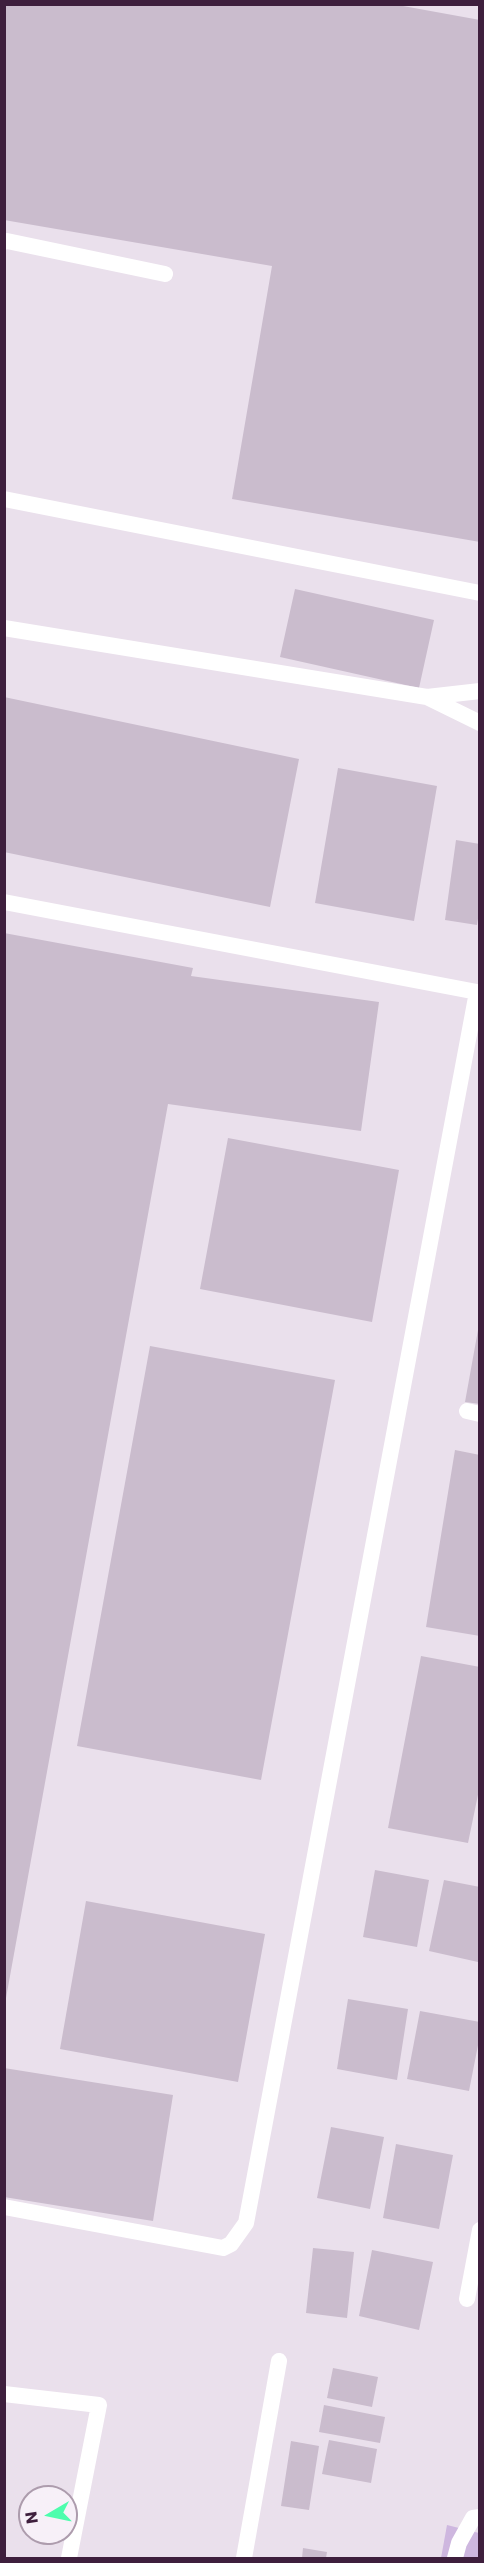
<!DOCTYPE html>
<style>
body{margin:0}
#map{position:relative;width:484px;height:2563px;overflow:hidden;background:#eae0ec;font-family:Poppins,sans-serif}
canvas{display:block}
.frame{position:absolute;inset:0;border:6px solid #3e1f3d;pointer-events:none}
.north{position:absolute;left:18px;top:2485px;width:60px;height:60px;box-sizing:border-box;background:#f7f0f8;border:2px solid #ad9cad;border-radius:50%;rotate:261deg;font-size:16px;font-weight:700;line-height:24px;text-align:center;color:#3e1f3d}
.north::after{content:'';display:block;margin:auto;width:21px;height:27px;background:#4dfdad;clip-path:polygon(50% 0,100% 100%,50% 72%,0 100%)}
</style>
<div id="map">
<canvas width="484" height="2563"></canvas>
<div class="frame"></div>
<div class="north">N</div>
</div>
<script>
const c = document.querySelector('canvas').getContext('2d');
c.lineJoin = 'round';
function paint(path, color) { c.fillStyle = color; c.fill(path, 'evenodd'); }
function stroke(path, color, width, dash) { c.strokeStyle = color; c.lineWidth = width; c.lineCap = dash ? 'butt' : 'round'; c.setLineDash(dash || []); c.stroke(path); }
const green = new Path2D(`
 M447,2525L479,2533V2558H441Z`);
const building = new Path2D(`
 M4,4H392L480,20V542L232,499L272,266L4,220Z
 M295,589L434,620L419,688L280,657Z
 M4,697L299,759L270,907L4,852Z
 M338,768L437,786L414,921L315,903Z
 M456,840L480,844V906L477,925L445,920Z
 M4,933L193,968L191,976L379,1002L361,1131L168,1104L6,1998Z
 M228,1138L399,1170L372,1322L200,1289Z
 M478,1330H480V1404L465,1402Z
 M150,1346L335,1380L261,1780L77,1746Z
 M455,1450L480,1455V1636L426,1627Z
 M421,1656L480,1667V1785L468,1843L388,1828Z
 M375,1870L429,1880L417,1947L363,1937Z
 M444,1880L480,1887L478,1962L429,1951Z
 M86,1901L265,1934L238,2082L60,2049Z
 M348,1999L408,2009L397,2080L337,2069Z
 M420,2011L480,2022V2035L469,2091L407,2079Z
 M4,2068L173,2095L153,2221L4,2197Z
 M331,2127L384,2137L370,2209L317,2198Z
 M396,2144L453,2155L439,2229L383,2218Z
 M313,2248L354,2252L347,2318L306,2313Z
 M372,2250L433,2262L419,2330L359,2316Z
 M333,2368L378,2377L372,2407L327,2398Z
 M324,2405L385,2417L380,2443L319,2432Z
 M329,2440L377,2449L371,2483L322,2474Z
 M291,2441L319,2446L309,2510L281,2506Z
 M303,2548L327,2552L326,2558H302Z`);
const service = new Path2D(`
 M4,242L7,241L165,274
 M4,499L480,593
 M4,628L427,697L480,691
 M427,697L480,723
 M4,902L477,992L246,2223L231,2244L223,2248L4,2207
 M467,1411L480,1414
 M467,2299L480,2230
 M4,2394L99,2405L69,2558
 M244,2558L279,2361
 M455,2558L459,2543L473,2518L480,2517`);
paint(green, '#ceb7df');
paint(building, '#cabccd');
stroke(service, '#fff', 16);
</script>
